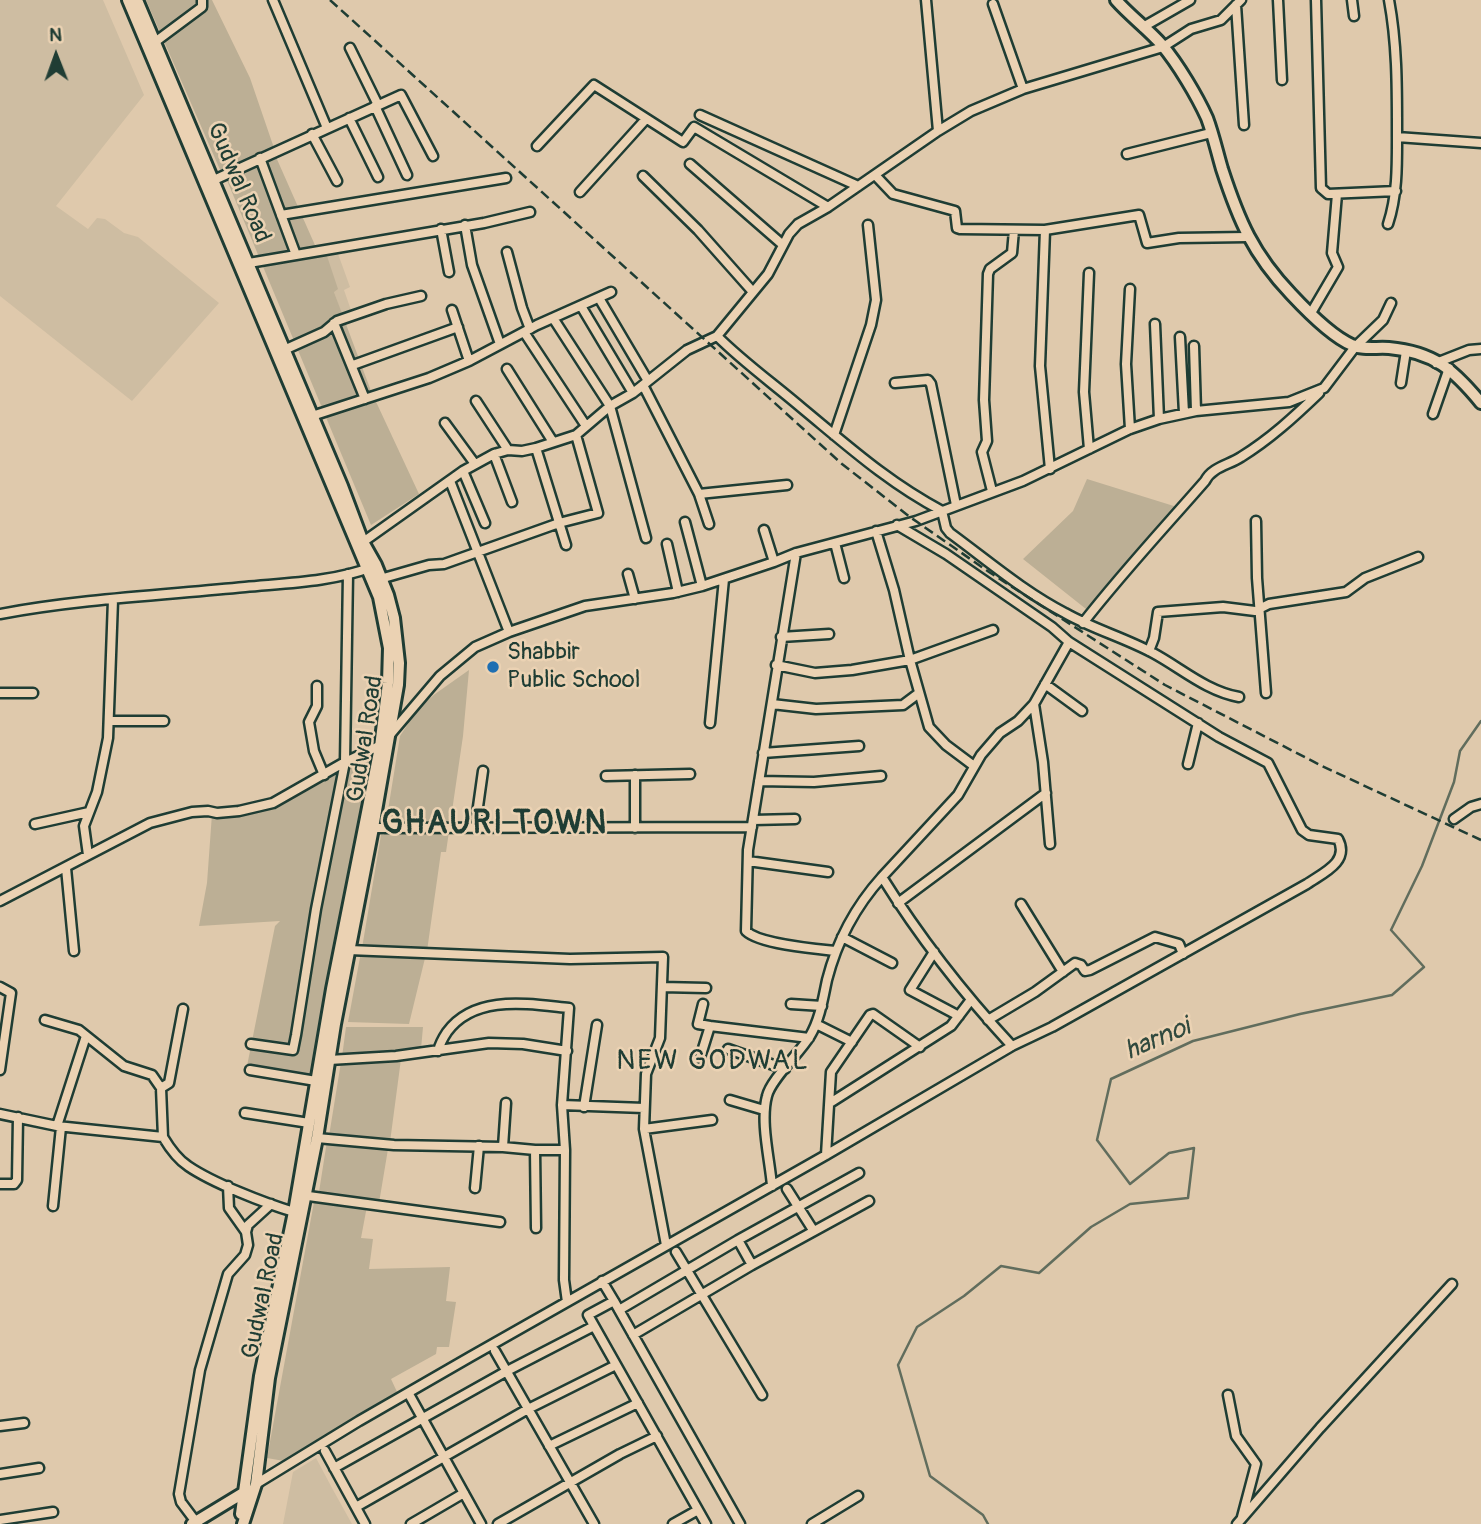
<!DOCTYPE html>
<style>
body{margin:0}
#map{position:relative;width:1481px;height:1524px;overflow:hidden;background:#dfc9ac;font-family:Pangolin,sans-serif}
canvas{display:block}
.north{position:absolute;left:21px;top:21px;width:70px;height:70px;-webkit-text-stroke:5px #ebd2b3;paint-order:stroke;rotate:359deg;font-size:19px;font-weight:700;line-height:28px;text-align:center;color:#1f3d34}
.north::after{content:'';display:block;margin:auto;width:24px;height:32px;background:#1f3d34;clip-path:polygon(50% 0,100% 100%,50% 72%,0 100%)}
</style>
<div id="map">
<canvas width="1481" height="1524"></canvas>
<div class="north">N</div>
</div>
<script>
const c = document.querySelector('canvas').getContext('2d');
c.lineJoin = 'round';
function paint(path, color) { c.fillStyle = color; c.fill(path, 'evenodd'); }
function stroke(path, color, width, dash) { c.strokeStyle = color; c.lineWidth = width; c.lineCap = dash ? 'butt' : 'round'; c.setLineDash(dash || []); c.stroke(path); }
function write(font, color, halo, rows, align = 'center') {
  c.font = font + ' Pangolin,sans-serif'; c.lineWidth = 5; c.setLineDash([]); c.textBaseline = 'middle'; c.strokeStyle = halo; c.fillStyle = color; for (const [text, x, y, turn = 0] of rows) {
    c.save(); c.translate(x, y); c.rotate((+turn || 0) * Math.PI / 180); c.textAlign = isNaN(turn) ? turn : align; if (halo) c.strokeText(text, 0, 0); c.fillText(text, 0, 0); c.restore();
  }
}
const built = new Path2D(`
 M0,0H103L144,95L56,206L88,229L97,218L105,219L124,233L138,237L219,303L132,401L0,296Z
 M337,251L350,287L344,290L353,316L343,318L334,292L326,253Z
 M316,1458L332,1488L352,1524H283L293,1472Z`);
const green = new Path2D(`
 M146,0H212L250,78L274,148L221,172Z
 M276,157L318,252L326,253L338,289L334,292L371,391L419,494L371,525L226,178Z
 M1087,479L1177,507L1086,609L1023,559L1073,511Z
 M469,670L463,736L446,852H441L427,951L362,948L381,835H384L400,736L417,710L435,694Z
 M368,751L372,754L313,1077L247,1066L275,926L280,921L199,926L207,883L212,814L275,803Z
 M361,952L426,954L409,1024L348,1022Z
 M346,1027H423L421,1049L342,1057Z
 M401,1059L390,1142L329,1136L341,1062Z
 M327,1141L388,1149L379,1203L319,1192Z
 M314,1202L367,1206L361,1238L373,1239L369,1269L450,1267L446,1301L456,1302L449,1347H437L436,1354L391,1379L398,1394L284,1461L267,1458Z`);
const stream = new Path2D(`
 M988,1524L983,1515L930,1476L898,1365L917,1327L964,1296L1001,1266L1039,1273L1091,1227L1130,1204L1188,1198L1194,1148L1169,1153L1130,1184L1097,1140L1111,1079L1193,1041L1300,1014L1392,995L1424,967L1391,930L1422,866L1454,782L1460,751L1481,721`);
const street = new Path2D(`
 M273,0L327,128
 M926,0L938,131
 M1278,0L1282,80
 M1316,0L1321,188L1328,194L1396,191
 M1352,0L1354,16
 M993,4L1023,89
 M1236,5L1244,125
 M1143,27L1190,0
 M155,42L202,7V0
 M350,48L378,105
 M375,106L407,175
 M700,115L858,186
 M349,118L378,177
 M312,134L337,181
 M1397,137L1481,143
 M537,146L594,85L683,142L694,127L828,207
 M1127,154L1211,133
 M260,158L296,255
 M690,164L783,245
 M875,175L893,194L955,211L957,228L960,229L1045,230L1139,215L1147,243L1179,238L1247,237
 M643,176L698,230L753,292
 M214,180L401,95L433,156
 M580,192L646,119
 M281,215L506,178
 M1388,224C1398,194 1397,161 1397,129C1397,85 1397,43 1389,0
 M465,225L472,265L500,344
 M441,229L449,272
 M1045,230L1040,366L1050,469
 M507,252L522,308L530,329
 M249,263L484,223L530,212
 M1089,273L1084,392L1089,449
 M599,298L648,381
 M581,306L633,393
 M452,310L469,361
 M1311,313L1338,267L1332,253L1337,194
 M553,318L610,406L646,538
 M334,323L365,399
 M1155,324L1159,419
 M524,332L586,426
 M717,336C744,363 774,384 803,409C849,447 889,483 942,511L946,528L950,533C987,560 1024,592 1065,613C1093,629 1123,637 1153,653C1181,668 1206,691 1239,697
 M1180,337L1184,413
 M1194,346L1196,411
 M284,350L324,332L337,321L386,304L421,296
 M1436,363L1469,350L1481,349
 M353,365L458,327
 M507,369L553,442
 M895,383L928,380L931,384L956,505
 M1401,383L1406,351
 M643,385L699,494L709,524
 M476,401L508,450
 M1433,414L1449,368
 M312,416L429,378L469,361L537,325L611,292
 M445,423L475,464
 M1130,429L1126,364L1130,289
 M834,435L871,325L876,300L868,225
 M536,448L566,545
 M494,454L512,502
 M463,471L485,523
 M450,481L509,632
 M992,491L982,452L987,441L984,400L988,274L990,269L1012,253L1014,230
 M699,494L787,485
 M1256,521L1257,578L1266,693
 M685,522L702,586
 M764,530L774,562
 M876,531L894,590L910,660L929,727L946,745L974,766
 M363,542L463,471L494,454L508,450L522,451L536,448L576,435L610,406L633,393L687,350L717,336L768,274L789,234L798,224L828,207L938,131L971,111L1023,89L1163,47L1191,29L1221,20L1241,0
 M835,543L844,578
 M667,544L678,592
 M796,553L748,850L746,931C759,944 816,949 836,951
 M628,574L635,599
 M380,579L429,565L444,564L559,523L598,513L576,435
 M0,614C80,599 164,595 245,587C287,583 332,582 372,567
 M1083,623C1122,573 1164,528 1205,481C1212,467 1229,465 1241,457C1270,439 1294,417 1319,393
 M781,637L829,634
 M1149,651L1154,638L1158,612L1223,607L1255,611L1269,604L1346,592L1365,578L1418,557
 M776,665L815,673L852,670L910,660L993,630
 M1045,684L1082,711
 M317,686V706L309,722L314,751L324,775
 M0,693H33
 M772,704L816,709L903,705L919,693
 M1034,704L1043,762L1050,844
 M109,721H164
 M710,723L724,579
 M389,736L440,676L475,647L509,632L585,606L673,593L702,586L774,562L796,553L916,521L1023,481L1130,429L1159,419L1196,411L1289,402L1324,388L1355,347L1383,320L1391,303
 M763,753L859,746
 M1188,764L1198,723
 M606,776L690,774
 M759,781L814,782L881,776
 M1454,819L1471,807L1481,804
 M753,820L795,819
 M35,824L89,812
 M373,828L752,827
 M475,828L483,771
 M635,828V775
 M88,855L84,826L97,792L108,738L113,600
 M748,861L828,872
 M66,868L74,951
 M0,901L150,823L192,812L208,811L217,813L239,811L273,803L345,762L383,744
 M898,903L1046,793
 M1021,904L1063,972
 M842,937L892,963
 M349,950L570,959L663,957L660,1038L646,1074L644,1129L666,1245
 M934,952L910,990L959,1016
 M0,987L11,993L0,1070
 M662,987L706,988
 M703,1004L698,1024L710,1026
 M791,1004L822,1006
 M45,1020L79,1030L124,1066L152,1075L161,1088
 M988,1020L1035,992L1075,963L1081,965L1085,971L1090,970L1155,937L1179,944L1183,954
 M816,1024L852,1042
 M251,1044L293,1050L296,1035L316,909L345,762L348,574
 M1012,1046C963,993 920,938 882,877L958,795L981,755L1000,733L1018,721L1034,704L1069,642
 M728,1049L785,1069
 M438,1051C440,1043 443,1038 447,1032C475,994 528,1004 569,1008L562,1105L565,1150L564,1280L567,1302
 M700,1058L710,1026L809,1038
 M329,1060L396,1056L489,1043L523,1044L567,1051
 M250,1070L316,1081
 M730,1100L764,1110
 M830,1103L951,1026L970,1001
 M562,1105L644,1108
 M584,1107L597,1025
 M245,1113L309,1123
 M0,1114L57,1126L163,1137C169,1147 177,1159 188,1166C213,1183 264,1203 294,1212
 M57,1126L86,1036
 M644,1129L712,1120
 M163,1137L161,1088L169,1083L183,1009
 M317,1138L394,1145L503,1147L506,1103
 M503,1147L535,1150H565
 M535,1150L536,1228
 M826,1155L831,1072L870,1015L873,1014L920,1047
 M0,1184H14L17,1180L18,1117
 M772,1186C770,1160 760,1122 767,1096C771,1079 800,1053 810,1036C820,1019 823,999 827,980C837,941 855,907 882,877
 M475,1188L479,1146
 M787,1189L813,1230
 M301,1195L500,1222
 M53,1206L61,1127
 M246,1232L248,1225L271,1204
 M738,1240L752,1265
 M676,1252L762,1395
 M602,1281L614,1301
 M619,1310L738,1240L859,1173
 M633,1335L752,1265L869,1201
 M495,1351L594,1524
 M1228,1395L1236,1436L1256,1464L1242,1517
 M410,1396L481,1524
 M0,1426L24,1423
 M549,1446L638,1403
 M325,1451L365,1524
 M334,1468L507,1371L594,1326
 M0,1474L39,1468
 M256,1484L359,1421L470,1357L826,1155L1012,1046L1052,1027L1307,884C1323,873 1350,862 1338,839L1309,835L1302,830L1268,763L1219,737L1069,642L1052,627L946,554L897,525
 M356,1507L528,1409L616,1365
 M0,1520L53,1512
 M196,1522L181,1502L179,1494L200,1370L228,1274L245,1255L248,1245L246,1232L229,1208L228,1186
 M411,1524L464,1493
 M498,1524L620,1454L657,1436
 M673,1524L698,1510
 M706,1524L588,1315L614,1301L740,1524
 M812,1524L858,1496
 M1237,1524L1320,1428L1452,1284`);
const secondary = new Path2D(`
 M128,0L379,597L389,648L388,683L380,747L332,989L294,1212L260,1376L241,1514
 M137,0L342,486L363,542L376,565L388,595L394,618L399,663L398,685L373,828L335,1024L317,1138L269,1378L256,1484L243,1524
 M1116,0C1130,16 1148,29 1162,45C1178,64 1197,96 1207,118C1213,134 1217,152 1222,169C1239,221 1253,254 1291,294C1305,309 1333,337 1352,345C1362,350 1377,347 1389,348C1434,352 1454,370 1481,403
 M192,1524L248,1490`);
const rail = new Path2D(`
 M330,0L842,464L910,517L989,572L1165,685L1322,766L1481,840`);
const markers = [
 [493,667,7,"#1f6fb2"]
];
const streetNames = [
 ["Gudwal Road",238,183,67],
 ["Gudwal Road",366,739,-81],
 ["Gudwal Road",264,1296,-78]
];
const poiNames = [
 ["Shabbir",507,653],
 ["Public School",507,681]
];
const waterNames = [
 ["harnoi",1158,1040,-23]
];
const quarterNames = [
 ["NEW GODWAL",713,1062]
];
const districtNames = [
 ["GHAURI TOWN",495,825]
];
paint(built, '#cebda2');
paint(green, '#bcaf95');
stroke(stream, '#616d5d', 2.5);
stroke(street, '#1f3d34', 13);
stroke(secondary, '#1f3d34', 16);
stroke(street, '#ebd2b3', 8);
stroke(secondary, '#ebd2b3', 10);
stroke(rail, '#1f3d34', 2.5, [10, 5]);
for (const [x, y, r, color] of markers) { const dot = new Path2D(); dot.arc(x, y, r, 0, 2 * Math.PI); c.fillStyle = color; c.fill(dot); stroke(dot, '#ebd2b3', 2.5); }
write('24px', '#1f3d34', '#ebd2b3', streetNames);
write('24px', '#1f3d34', '#ebd2b3', poiNames, 'left');
write('italic 26px', '#30493e', '#ebd2b3', waterNames);
c.letterSpacing = '2px';
write('28px', '#1f3d34', '#ebd2b3', quarterNames);
c.letterSpacing = '0px';
c.letterSpacing = '2px';
write('bold 32px', '#1f3d34', '#ebd2b3', districtNames);
c.letterSpacing = '0px';
</script>
